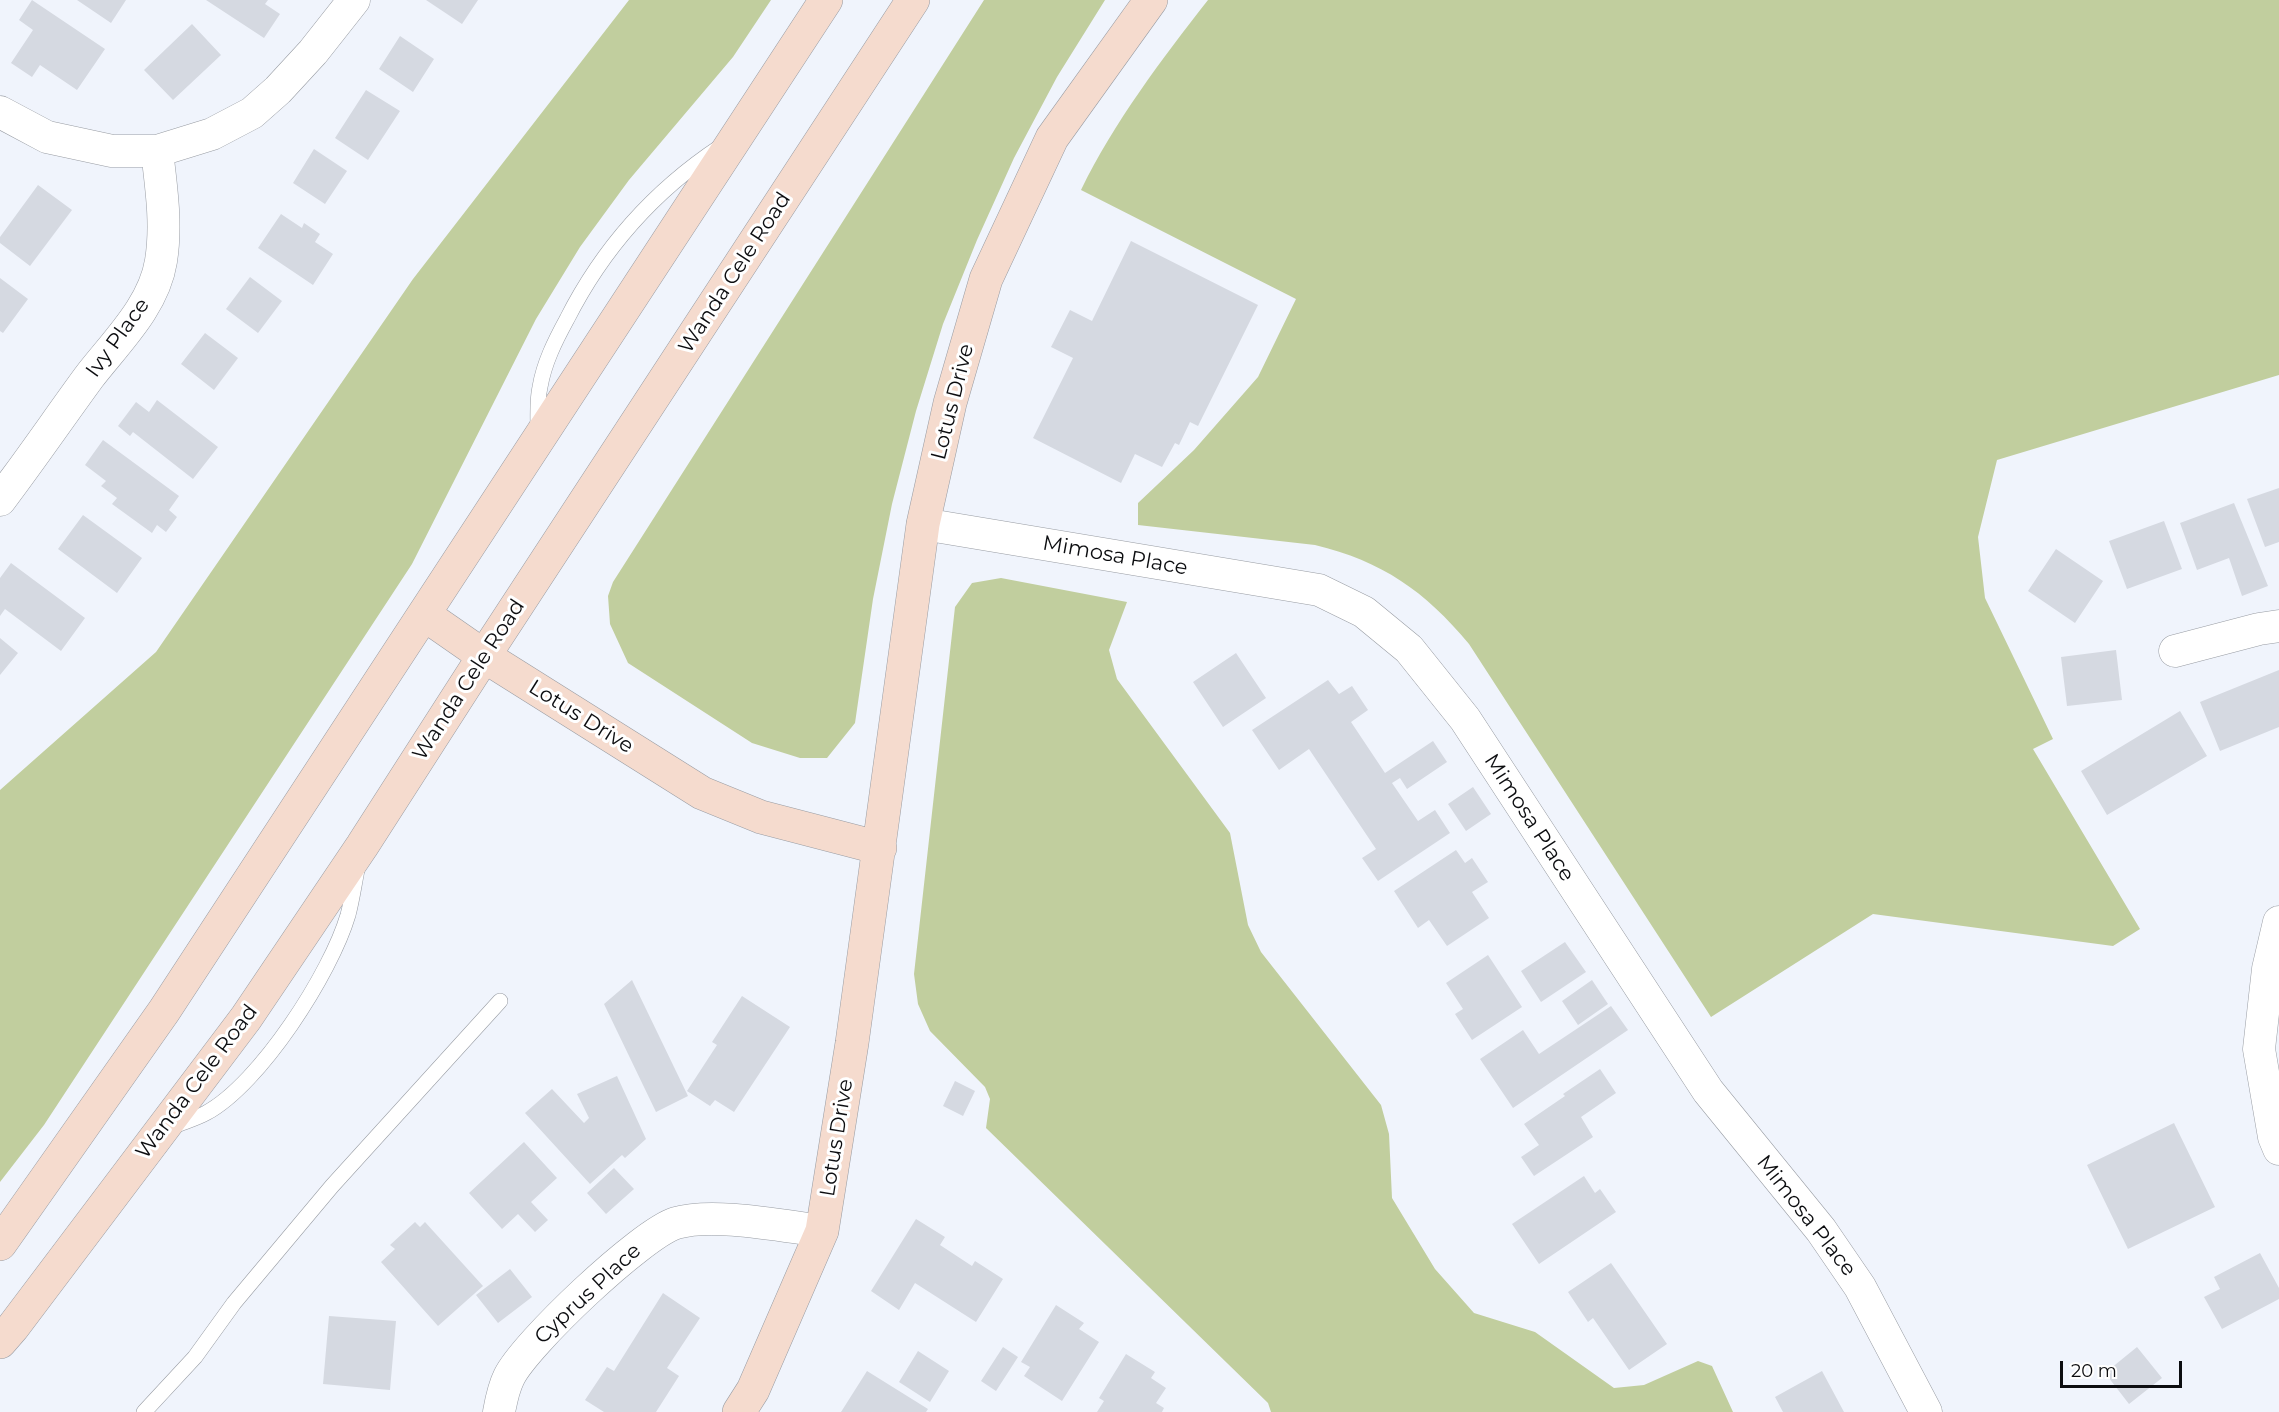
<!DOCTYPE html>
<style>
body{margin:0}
#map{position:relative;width:2279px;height:1412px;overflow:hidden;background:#f0f4fc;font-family:Montserrat,sans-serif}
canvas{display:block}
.scale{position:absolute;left:2060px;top:1361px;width:122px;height:27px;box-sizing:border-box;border:3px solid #0c0d10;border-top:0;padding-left:8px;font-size:18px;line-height:21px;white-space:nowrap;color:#0c0d10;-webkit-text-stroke:4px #fff;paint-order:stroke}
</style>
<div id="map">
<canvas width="2279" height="1412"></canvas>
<div class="scale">20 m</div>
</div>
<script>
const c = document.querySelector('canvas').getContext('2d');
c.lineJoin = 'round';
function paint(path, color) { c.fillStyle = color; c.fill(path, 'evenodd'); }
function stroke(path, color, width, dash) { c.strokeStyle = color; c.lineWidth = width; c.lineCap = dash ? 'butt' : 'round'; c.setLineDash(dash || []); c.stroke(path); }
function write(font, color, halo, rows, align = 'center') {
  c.font = font + ' Montserrat,sans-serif'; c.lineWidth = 6; c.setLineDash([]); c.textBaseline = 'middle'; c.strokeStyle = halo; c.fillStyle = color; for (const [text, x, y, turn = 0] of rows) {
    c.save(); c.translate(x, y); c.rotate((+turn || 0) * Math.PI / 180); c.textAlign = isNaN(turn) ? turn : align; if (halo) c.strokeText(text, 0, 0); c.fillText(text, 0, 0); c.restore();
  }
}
const green = new Path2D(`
 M629,0H771L733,57L629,180L580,247L536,319L412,564L44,1125L0,1182V790L156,652L413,279Z
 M984,0H1105L1057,77L1014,158L977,240L943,324L916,411L892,504L873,599L855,723L827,758H800L752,743L628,663L610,624L608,596L613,582Z
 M1208,0H2279V375L1997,460L1978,537L1985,598L2053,739L2033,749L2140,929L2113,946L1873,914L1711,1017L1469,644C1425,591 1382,561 1315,545L1138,525V503L1194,450L1258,377L1296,299L1081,190C1114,122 1162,59 1208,0Z
 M1001,578L1127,602L1109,650L1117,679L1230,833L1248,925L1261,952L1381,1105L1389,1134L1392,1198L1435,1269L1474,1313L1535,1332L1614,1388L1644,1385L1698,1361L1712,1366L1733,1412H1271L1268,1403L986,1128L990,1099L985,1087L930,1031L918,1004L914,974L955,607L972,583Z`);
const building = new Path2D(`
 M32,0L105,49L77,90L40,65L32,77L11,63L33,30L19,20Z
 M77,0H126L111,23Z
 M206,0H268L265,4L280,14L264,38Z
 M426,0H478L462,24Z
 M192,24L221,55L173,100L144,70Z
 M400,36L434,59L413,92L379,69Z
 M366,90L400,111L368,160L335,138Z
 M314,149L347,171L325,204L293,183Z
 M38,185L72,210L30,266L0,243V237Z
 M281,214L302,228L304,223L320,234L315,242L333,254L313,285L258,248Z
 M1131,241L1258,305L1198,426L1190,422L1179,445L1175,443L1162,467L1135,454L1121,483L1033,438L1073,358L1051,347L1070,310L1092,321Z
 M250,277L282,301L258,333L226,309Z
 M0,278L28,299L3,333L0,331Z
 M205,333L238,358L214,390L181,364Z
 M157,400L218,447L193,479L133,432L130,436L118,426L136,402L149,412Z
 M103,440L179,496L169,510L177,517L166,532L157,525L152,533L112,504L117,498L101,486L106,481L85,465Z
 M2279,488V542L2265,547L2247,499Z
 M2234,503L2268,586L2242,596L2229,558L2197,570L2180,523Z
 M83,515L142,558L117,593L58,549Z
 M2164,521L2182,569L2127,589L2109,541Z
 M2056,549L2103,581L2075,623L2028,591Z
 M11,563L85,618L61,651L5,609L0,616V578Z
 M0,638L18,653L0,675Z
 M2116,650L2122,700L2067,706L2061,657Z
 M1236,653L1266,698L1223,727L1193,682Z
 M2279,670V727L2220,751L2200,702Z
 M1328,680L1339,694L1352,686L1368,710L1351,722L1385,773L1433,741L1447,762L1407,789L1400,778L1392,783L1418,821L1435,810L1450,833L1378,881L1362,858L1376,849L1309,749L1279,770L1252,730Z
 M2180,711L2207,756L2107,815L2081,771Z
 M1473,787L1491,814L1466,831L1448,804Z
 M1456,850L1465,863L1472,858L1488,882L1472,892L1489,918L1447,946L1429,920L1418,928L1394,891Z
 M1565,942L1586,972L1541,1002L1521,971Z
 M1488,955L1522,1007L1472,1040L1455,1014L1463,1009L1446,983Z
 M632,980L688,1096L656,1112L604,1004Z
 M1592,980L1608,1004L1578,1025L1562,1001Z
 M742,996L790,1027L734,1112L715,1100L710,1106L687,1091L717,1045L712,1042Z
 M1611,1006L1628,1030L1513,1108L1480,1059L1523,1030L1539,1054Z
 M1600,1069L1616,1093L1581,1117L1593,1137L1534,1176L1521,1157L1539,1145L1524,1124L1565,1096L1563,1094Z
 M617,1076L646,1139L625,1158L622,1155L590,1184L525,1113L552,1089L584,1123L589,1118L577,1094Z
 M955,1081L975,1091L963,1116L943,1106Z
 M2174,1123L2215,1207L2128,1249L2087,1165Z
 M524,1142L557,1178L531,1202L548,1220L535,1232L518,1214L502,1229L469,1193Z
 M614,1168L634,1189L606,1214L587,1193Z
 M1584,1176L1595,1193L1600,1189L1616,1212L1539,1264L1512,1224Z
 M916,1219L945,1237L940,1245L972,1266L975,1261L1003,1279L976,1322L915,1283L899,1310L871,1291Z
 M415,1222L420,1227L425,1222L483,1286L438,1326L381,1262L395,1249L390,1245Z
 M2260,1253L2279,1288V1299L2222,1329L2204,1297L2220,1289L2214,1277Z
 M1611,1263L1667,1344L1629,1370L1593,1318L1588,1322L1568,1292Z
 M510,1269L532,1297L498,1323L476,1295Z
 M663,1293L700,1318L667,1368L679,1376L656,1412H604L585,1400L607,1367L614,1371Z
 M1056,1305L1084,1323L1079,1329L1099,1342L1062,1401L1024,1376L1030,1367L1021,1362Z
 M329,1316L396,1321L390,1390L323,1384Z
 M1003,1347L1018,1357L996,1391L981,1381Z
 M2137,1347L2162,1378L2129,1404L2105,1373Z
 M918,1351L949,1371L930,1402L899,1382Z
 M1126,1354L1155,1372L1151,1378L1166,1388L1156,1403L1164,1408L1162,1412H1097L1104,1401L1099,1398Z
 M867,1371L928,1409L926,1412H841Z
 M1822,1371L1844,1412H1783L1775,1397Z`);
const lane = new Path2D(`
 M538,428C538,415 537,400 540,387C544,363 555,341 567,319C603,248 654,191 720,147
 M172,1127C183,1122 195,1119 206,1113C260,1084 331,973 348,915C352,900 354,885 357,870
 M144,1412L195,1357L234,1303L332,1186L500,1001`);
const street = new Path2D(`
 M0,112L47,137L112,151H157L212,134L252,113L278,90L313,52L354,0
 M0,500C31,459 59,418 89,377C116,342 154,306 161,261C167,224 161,186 157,151
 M923,524L1319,590L1364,612L1409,649L1465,719L1708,1091L1821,1230L1860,1287L1926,1412
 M2175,651L2259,629L2279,626
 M2279,922L2268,969L2259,1049L2274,1137L2279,1149
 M499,1412C501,1401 504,1387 509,1377C525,1344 641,1234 676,1223C713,1212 782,1226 822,1231`);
const secondary = new Path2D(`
 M425,615L484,656L702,793L761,817L880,848
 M0,1244L164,1011L826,0
 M0,1342L13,1327L246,1018L362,846L484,656L913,0
 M739,1412L753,1390L822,1231L852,1043L923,524L950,403L986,279L1052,138L1151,0`);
const streetNames = [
 ["Wanda Cele Road",735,273,-57],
 ["Ivy Place",118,338,-54],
 ["Lotus Drive",953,402,-76],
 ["Mimosa Place",1115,556,10],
 ["Wanda Cele Road",469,680,-57],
 ["Lotus Drive",581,717,32],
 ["Mimosa Place",1529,818,57],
 ["Wanda Cele Road",197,1082,-53],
 ["Lotus Drive",837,1138,-81],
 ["Mimosa Place",1806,1216,52],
 ["Cyprus Place",588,1294,-43]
];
paint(green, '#c1ce9e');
paint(building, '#d5d9e1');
stroke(lane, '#989ca3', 16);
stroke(street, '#989ca3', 33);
stroke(secondary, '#989ca3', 34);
stroke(lane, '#fff', 15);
stroke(street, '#fff', 32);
stroke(secondary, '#f5dbce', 33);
write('21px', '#0c0d10', '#fff', streetNames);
</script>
